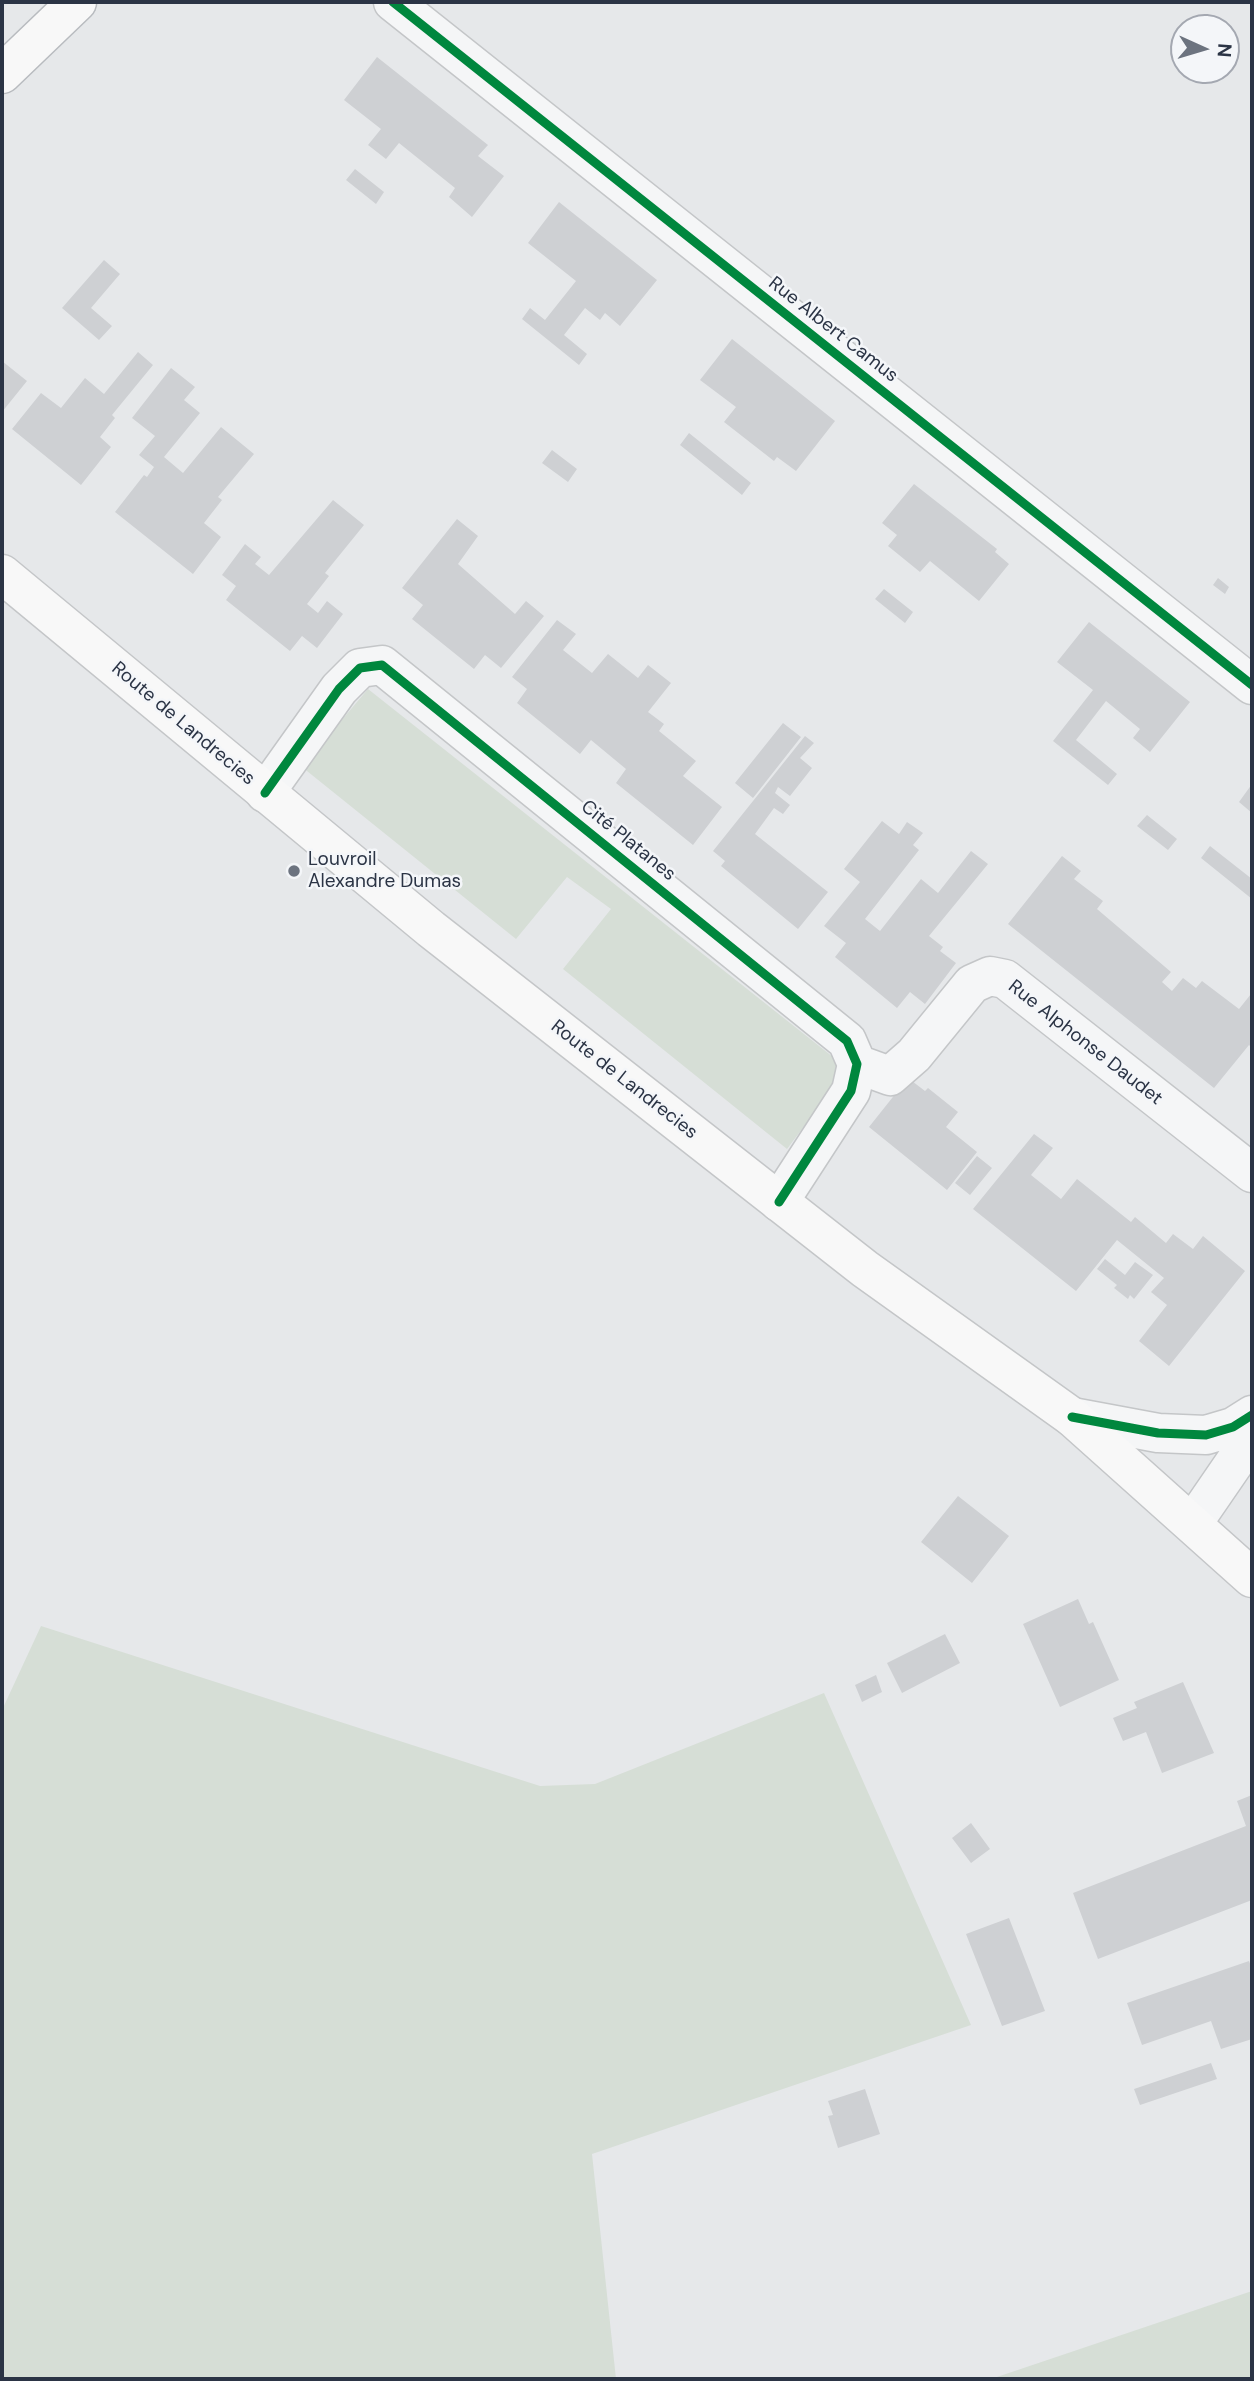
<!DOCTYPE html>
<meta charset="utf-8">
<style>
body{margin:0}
#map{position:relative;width:1254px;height:2381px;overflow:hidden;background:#e6e8ea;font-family:"DM Sans",sans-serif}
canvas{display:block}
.frame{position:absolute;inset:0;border:4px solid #2b3445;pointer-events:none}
.north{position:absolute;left:1170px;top:14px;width:70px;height:70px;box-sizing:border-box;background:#f4f6f9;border:2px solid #a4a8b1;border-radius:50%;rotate:94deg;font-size:19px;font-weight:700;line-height:28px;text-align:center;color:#2b3445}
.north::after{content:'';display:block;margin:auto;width:24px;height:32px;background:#6c737f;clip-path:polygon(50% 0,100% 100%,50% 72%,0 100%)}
</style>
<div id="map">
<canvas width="1254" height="2381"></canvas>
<div class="frame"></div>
<div class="north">N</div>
</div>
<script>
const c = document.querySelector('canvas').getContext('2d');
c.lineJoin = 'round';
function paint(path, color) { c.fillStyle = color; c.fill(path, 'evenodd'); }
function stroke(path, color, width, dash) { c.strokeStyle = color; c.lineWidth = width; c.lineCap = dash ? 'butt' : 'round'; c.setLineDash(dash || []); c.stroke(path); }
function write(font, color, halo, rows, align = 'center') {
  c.font = font + ' "DM Sans",sans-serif'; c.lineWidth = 5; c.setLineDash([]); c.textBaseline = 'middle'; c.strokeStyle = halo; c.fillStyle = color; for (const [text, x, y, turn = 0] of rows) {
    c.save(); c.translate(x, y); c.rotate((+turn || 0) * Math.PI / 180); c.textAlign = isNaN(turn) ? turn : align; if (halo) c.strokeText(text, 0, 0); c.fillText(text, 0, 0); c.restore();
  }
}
const green = new Path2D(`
 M368,689L833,1057L841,1077L787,1149L563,969L611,909L567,877L516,939L302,767Z
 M41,1626L540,1786L595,1784L824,1693L971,2025L592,2154L616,2379H2V1710Z
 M1252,2291V2379H991Z`);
const building = new Path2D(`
 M377,57L488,145L478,156L504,176L472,217L449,197L455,188L399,143L386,159L368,145L381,129L344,100Z
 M355,169L384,192L376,204L346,180Z
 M559,202L657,280L620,326L605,313L600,320L585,308L564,335L587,354L579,365L522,319L530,308L545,320L576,281L528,243Z
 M104,260L120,274L91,308L112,326L99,340L62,308Z
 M732,339L835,421L796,471L777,457L774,461L724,422L736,407L700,380Z
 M138,352L153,365L112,415L115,418L100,437L111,447L81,485L12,429L41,393L61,408L85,378L104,394Z
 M2,361L27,381L2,412Z
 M171,368L195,387L184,400L200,413L164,457L183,473L221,427L254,454L218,497L222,500L204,523L221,537L193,574L115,512L144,475L147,477L154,467L139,455L155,436L132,418Z
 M689,433L751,483L742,495L680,445Z
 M552,450L577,469L568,482L542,463Z
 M914,484L997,549L995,552L1009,564L979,601L930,561L920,572L888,546L897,535L882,523Z
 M333,500L364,525L325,573L329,576L307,604L318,613L327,601L343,614L317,648L302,636L290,651L226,600L236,586L222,575L245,544L261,557L255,564L269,575Z
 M457,519L478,536L458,564L515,614L526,601L544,616L501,668L485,655L474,669L412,619L423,605L402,588Z
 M1218,578L1229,587L1225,594L1213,585Z
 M884,589L913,612L905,623L875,599Z
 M557,620L576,634L563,650L592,673L608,654L638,678L648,665L671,683L648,712L664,724L659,731L696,761L683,776L722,807L693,845L616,783L626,769L591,740L580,754L517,703L527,689L512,677Z
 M1089,622L1190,702L1150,752L1133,738L1140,729L1106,701L1076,740L1117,774L1108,785L1053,741L1093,690L1057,662Z
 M783,723L801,737L753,798L735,783Z
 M805,736L814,743L800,758L812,768L790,796L778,787L775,793L790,805L783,814L774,808L755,834L828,892L798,929L721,866L725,861L713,851Z
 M1252,784V813L1239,802Z
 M1147,815L1177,839L1168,850L1137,826Z
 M882,821L899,834L907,822L923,833L913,845L919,850L865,919L880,931L921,879L938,893L971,851L988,864L929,936L943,947L940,951L956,963L925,1004L910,992L897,1008L835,957L846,943L824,926L860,882L844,869Z
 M1210,846L1252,879V899L1201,858Z
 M1062,856L1081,871L1074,879L1103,901L1097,909L1171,972L1162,982L1172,991L1183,978L1196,988L1202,981L1239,1009L1251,994L1252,995V1048L1249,1045L1214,1088L1008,924Z
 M908,1078L925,1091L928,1088L958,1112L946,1127L977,1152L947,1190L869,1127Z
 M1034,1134L1053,1148L1031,1175L1061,1199L1077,1179L1131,1222L1135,1217L1166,1243L1173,1234L1193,1249L1203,1236L1245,1271L1169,1366L1139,1341L1167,1305L1151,1292L1164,1278L1117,1240L1076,1291L973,1209Z
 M977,1156L992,1168L970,1195L955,1183Z
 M1105,1259L1125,1275L1135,1262L1153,1275L1134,1299L1130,1295L1128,1299L1114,1288L1117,1285L1097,1269Z
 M958,1496L1009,1536L972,1583L921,1542Z
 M1078,1599L1089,1624L1093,1622L1119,1680L1060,1707L1023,1624Z
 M945,1634L960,1663L902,1693L887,1663Z
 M876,1675L882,1692L862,1702L855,1685Z
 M1183,1682L1214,1753L1162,1773L1146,1732L1123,1741L1113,1718L1137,1708L1134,1702Z
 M1252,1795V1900L1098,1959L1073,1893L1246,1826L1237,1801Z
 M971,1823L990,1849L971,1863L952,1838Z
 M1009,1918L1045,2011L1002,2026L966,1934Z
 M1249,1961L1252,1969V2039L1221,2049L1211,2021L1142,2045L1127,2003Z
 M1211,2063L1217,2079L1140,2105L1134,2089Z
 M865,2089L880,2134L838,2148L828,2116L833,2115L828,2101Z`);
const minor = new Path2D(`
 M393,2L1252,685
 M265,793L339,689L360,668L382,665L847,1041L857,1064L851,1091L779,1202
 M857,1064L890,1076L914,1055L972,984L990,976L1005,979L1252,1173
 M1072,1417L1158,1433L1206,1435L1233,1427L1252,1415
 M1193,1523L1252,1437`);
const secondary = new Path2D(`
 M2,574L431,929L865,1269L1072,1417L1252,1578`);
const trunk = new Path2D(`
 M2,74L77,2`);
const cycleway = new Path2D(`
 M393,2L1252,685
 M265,793L339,689L360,668L382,665L847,1041L857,1064L851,1091L779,1202
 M1072,1417L1158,1433L1206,1435L1233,1427L1252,1415`);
const markers = [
 [294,871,7,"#6c737f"]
];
const streetNames = [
 ["Rue Albert Camus",833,330,38],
 ["Route de Landrecies",183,724,40],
 ["Cité Platanes",628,841,39],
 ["Rue Alphonse Daudet",1085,1043,38],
 ["Route de Landrecies",624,1080,38]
];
const poiNames = [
 ["Louvroil",308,860],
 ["Alexandre Dumas",308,882]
];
paint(green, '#d6ded6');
paint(building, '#ced0d3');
stroke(minor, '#c4c6c8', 41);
stroke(secondary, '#c4c6c8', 41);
stroke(trunk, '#b8bbbf', 41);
stroke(minor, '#f5f6f7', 38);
stroke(secondary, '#f8f8f8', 38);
stroke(trunk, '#f8f8f8', 38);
stroke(cycleway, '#00873e', 9);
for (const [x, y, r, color] of markers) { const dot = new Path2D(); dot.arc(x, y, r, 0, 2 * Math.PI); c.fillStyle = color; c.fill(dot); stroke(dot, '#f4f6f9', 2.5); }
write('19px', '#2b3445', '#f4f6f9', streetNames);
write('19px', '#2b3445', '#f4f6f9', poiNames, 'left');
</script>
